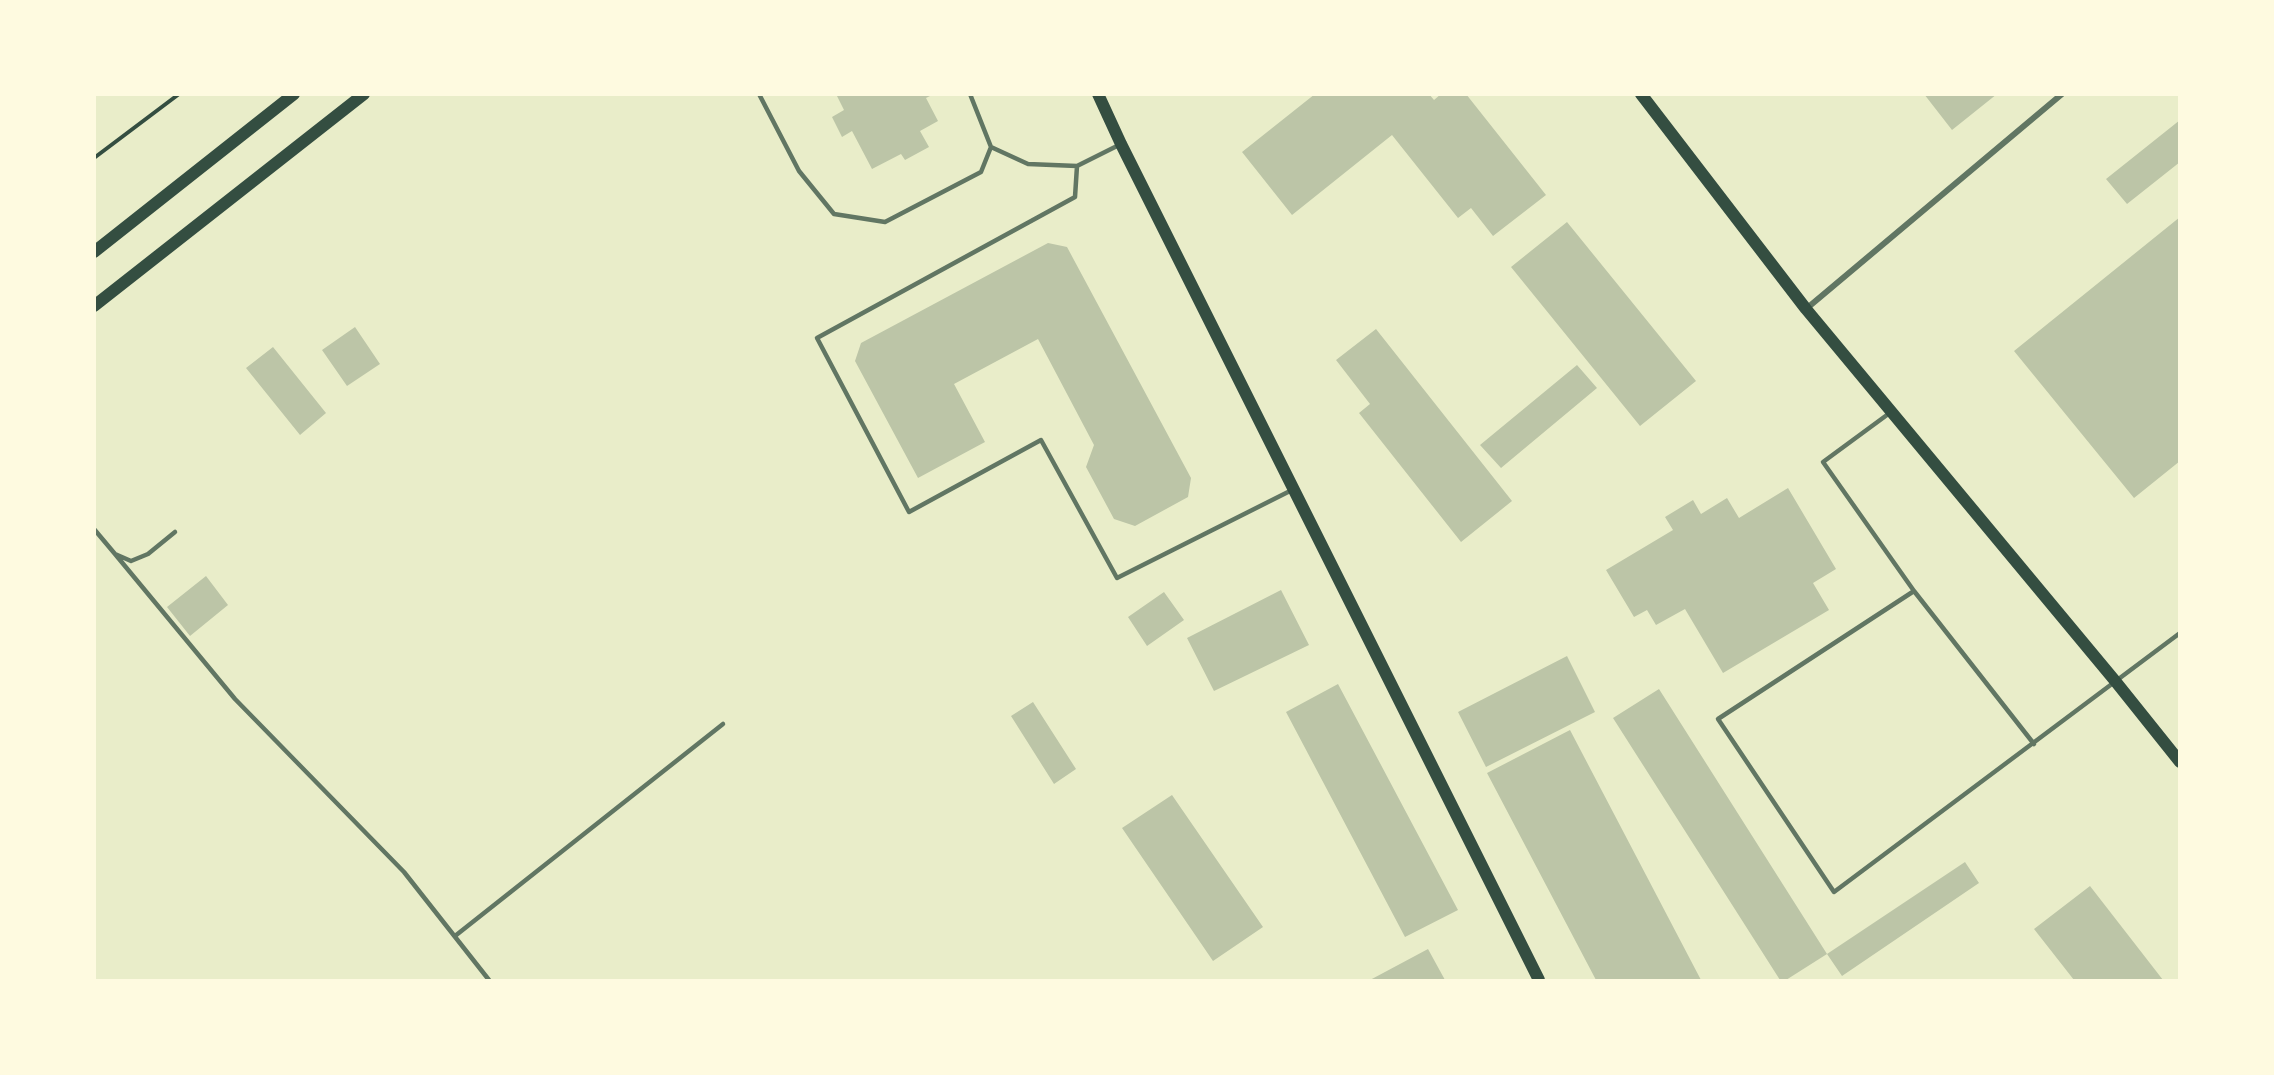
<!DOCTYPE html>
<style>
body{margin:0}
#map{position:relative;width:2274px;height:1075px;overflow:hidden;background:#e9edc9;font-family:Roboto,sans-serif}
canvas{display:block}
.frame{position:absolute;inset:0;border:96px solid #fefae0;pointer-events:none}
</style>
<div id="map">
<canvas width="2274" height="1075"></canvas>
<div class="frame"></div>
</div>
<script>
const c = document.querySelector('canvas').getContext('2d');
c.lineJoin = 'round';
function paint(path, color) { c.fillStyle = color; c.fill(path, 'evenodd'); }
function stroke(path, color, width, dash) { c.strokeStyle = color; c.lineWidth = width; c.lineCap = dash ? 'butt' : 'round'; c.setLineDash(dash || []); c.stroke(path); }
const building = new Path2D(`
 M836,94H934L926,98L938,121L920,131L929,147L905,160L901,154L872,169L852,131L842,137L832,117L844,110Z
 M1315,94H1429L1434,100L1441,94H1466L1546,195L1493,236L1471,208L1458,218L1392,135L1292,215L1242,152Z
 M1924,94H1997L1952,130Z
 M2180,120V162L2127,204L2106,179Z
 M2180,217V461L2134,498L2014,351Z
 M1567,222L1696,381L1640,426L1511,267Z
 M1048,243L1067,247L1191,478L1188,497L1135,526L1114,519L1086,467L1094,445L1038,339L954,384L985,442L918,478L855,361L861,343Z
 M355,327L380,364L347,386L322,350Z
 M1376,329L1512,501L1461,542L1359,413L1370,404L1336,360Z
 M273,347L326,413L300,435L246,368Z
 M1577,365L1597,388L1501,468L1480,445Z
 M1788,488L1836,569L1813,583L1829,610L1723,673L1685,609L1656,625L1647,610L1634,617L1606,570L1673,530L1665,517L1693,500L1701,514L1727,498L1739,518Z
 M206,576L228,605L190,636L167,607Z
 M1281,590L1309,645L1214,691L1187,638Z
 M1164,592L1184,620L1147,646L1128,617Z
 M1567,656L1595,712L1486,767L1458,712Z
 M1338,684L1458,910L1405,937L1286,712Z
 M1659,689L1827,954L1786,980H1780L1613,718Z
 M1033,702L1076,769L1054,784L1011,716Z
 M1570,730L1701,980H1596L1487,773Z
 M1172,795L1263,927L1213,961L1122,828Z
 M1965,862L1979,883L1842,976L1827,954Z
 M2090,886L2163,980H2074L2034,929Z
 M1428,949L1445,980H1370Z`);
const path = new Path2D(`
 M94,158L179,94`);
const service = new Path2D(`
 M759,94L799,171L834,214L885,222L981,172L991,147
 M970,94L991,147L1028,164L1077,166L1121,144
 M1077,166L1075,197L817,338L909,512L1041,440L1117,578L1292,490
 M1891,412L1823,462L1914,591L1718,719L1834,892L2180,633
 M94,529L115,554L131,561L148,554L175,532
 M115,554L235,699L404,872L489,980
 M1914,591L2034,744
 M455,936L723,724`);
const minor = new Path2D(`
 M1806,309L2062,94`);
const secondary = new Path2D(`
 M1098,94L1121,144L1539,980
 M1641,94L1806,309L2116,682L2180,762
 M94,252L294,94
 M94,306L364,94`);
paint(building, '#bcc5a7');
stroke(path, '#344e41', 4);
stroke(service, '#617663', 4.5);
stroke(minor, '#617663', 6);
stroke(secondary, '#344e41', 12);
</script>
